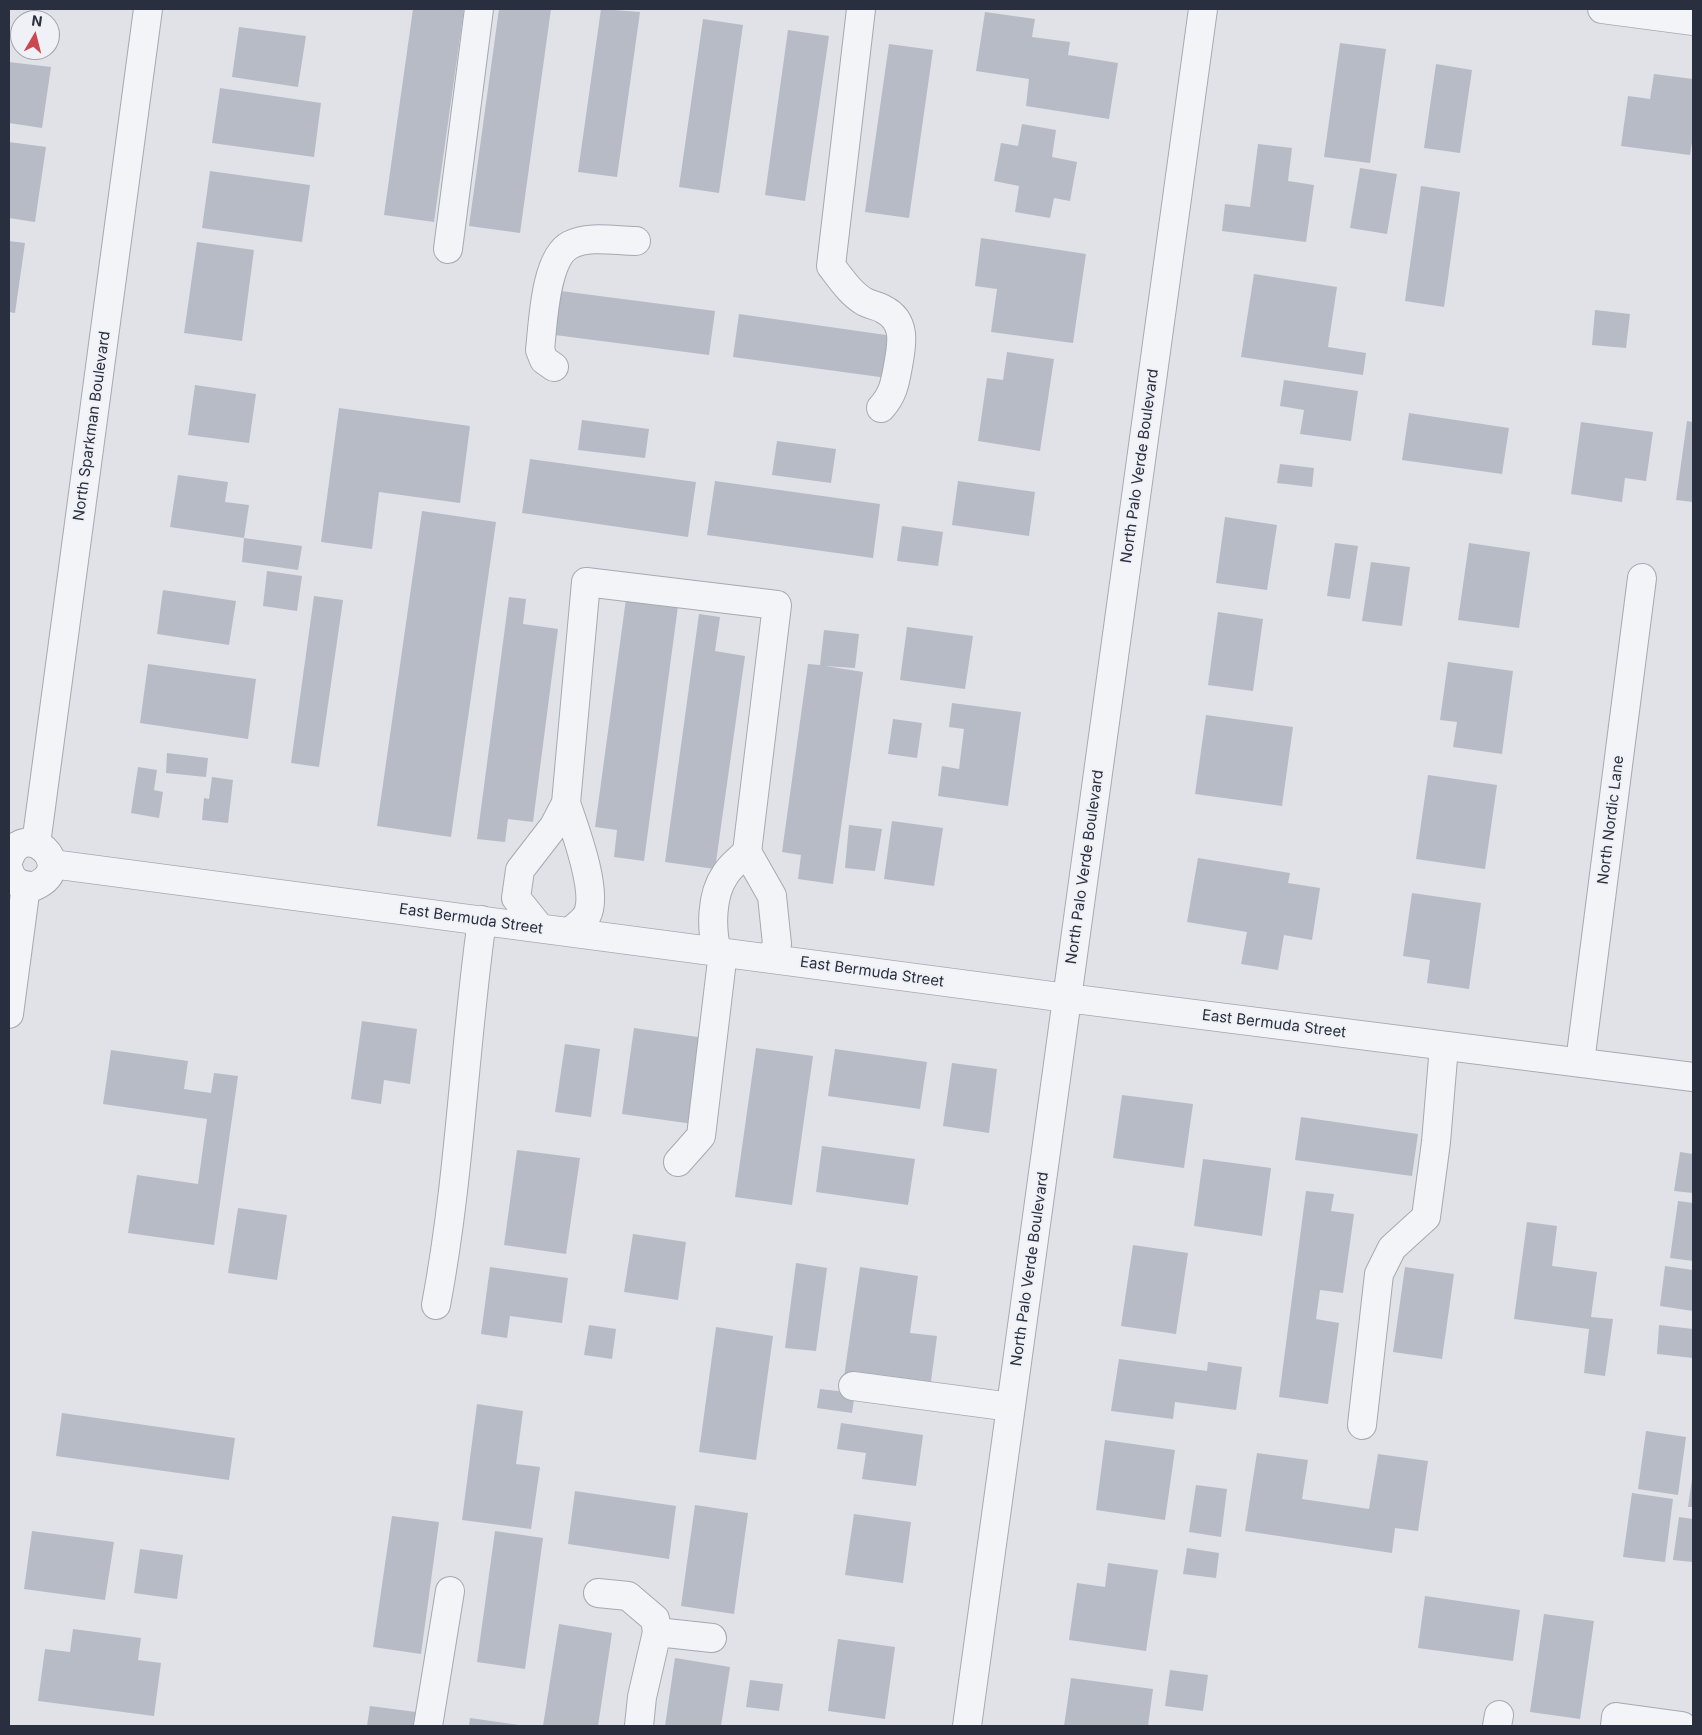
<!DOCTYPE html>
<style>
body{margin:0}
#map{position:relative;width:1702px;height:1735px;overflow:hidden;background:#e0e2e8;font-family:Inter,sans-serif}
canvas{display:block}
.frame{position:absolute;inset:0;border:10px solid #292f3f;pointer-events:none}
.north{position:absolute;left:10px;top:10px;width:50px;height:50px;box-sizing:border-box;background:#eff1f6;border:1px solid #a0a3ad;border-radius:50%;rotate:8deg;font-size:14px;font-weight:700;line-height:20px;text-align:center;color:#292f3f}
.north::after{content:'';display:block;margin:auto;width:18px;height:22px;background:#ca484f;clip-path:polygon(50% 0,100% 100%,50% 72%,0 100%)}
</style>
<div id="map">
<canvas width="1702" height="1735"></canvas>
<div class="frame"></div>
<div class="north">N</div>
</div>
<script>
const c = document.querySelector('canvas').getContext('2d');
c.lineJoin = 'round';
function paint(path, color) { c.fillStyle = color; c.fill(path, 'evenodd'); }
function stroke(path, color, width, dash) { c.strokeStyle = color; c.lineWidth = width; c.lineCap = dash ? 'butt' : 'round'; c.setLineDash(dash || []); c.stroke(path); }
function write(font, color, halo, rows, align = 'center') {
  c.font = font + ' Inter,sans-serif'; c.lineWidth = 4; c.setLineDash([]); c.textBaseline = 'middle'; c.strokeStyle = halo; c.fillStyle = color; for (const [text, x, y, turn = 0] of rows) {
    c.save(); c.translate(x, y); c.rotate((+turn || 0) * Math.PI / 180); c.textAlign = isNaN(turn) ? turn : align; if (halo) c.strokeText(text, 0, 0); c.fillText(text, 0, 0); c.restore();
  }
}
const building = new Path2D(`
 M413,9H464L434,222L384,215Z
 M499,9H551L520,233L469,226Z
 M601,9L640,12L617,177L578,172Z
 M985,12L1035,19L1032,37L1070,42L1068,55L1118,63L1109,119L1026,106L1029,79L976,71Z
 M703,19L743,25L719,193L679,187Z
 M239,27L306,36L298,87L232,77Z
 M788,30L829,36L805,201L765,195Z
 M1340,43L1386,49L1370,163L1324,157Z
 M889,44L933,50L909,218L865,212Z
 M9,62L51,67L42,128L9,123Z
 M1436,64L1472,70L1460,153L1424,148Z
 M1654,74L1693,79V136L1690,155L1621,146L1628,96L1650,99Z
 M220,88L321,103L314,157L212,143Z
 M1022,124L1056,130L1052,157L1077,162L1070,201L1054,198L1050,218L1015,212L1019,186L994,181L1001,143L1018,146Z
 M9,142L46,147L35,222L9,218Z
 M1258,144L1292,148L1288,181L1314,185L1306,242L1222,231L1225,204L1250,207Z
 M1360,168L1397,174L1387,234L1350,228Z
 M210,171L310,185L302,242L202,228Z
 M1421,186L1460,192L1444,307L1405,301Z
 M981,238L1086,254L1073,343L991,332L997,289L975,286Z
 M9,241L25,243L15,313L9,312Z
 M197,242L254,250L242,341L184,333Z
 M1254,274L1337,287L1328,347L1366,353L1363,375L1241,357Z
 M561,291L715,311L709,355L555,335Z
 M1595,310L1630,314L1626,348L1592,345Z
 M739,314L893,336L887,378L733,357Z
 M1007,352L1054,359L1040,451L978,441L987,378L1003,380Z
 M1284,380L1358,391L1351,441L1300,434L1304,410L1280,406Z
 M195,385L256,394L249,443L188,435Z
 M339,408L470,426L460,503L379,492L372,549L321,542Z
 M1409,413L1509,428L1502,474L1402,460Z
 M582,420L649,429L645,458L578,450Z
 M1687,421L1693,422V502L1676,500Z
 M1581,422L1653,432L1646,481L1625,478L1622,502L1571,494Z
 M777,441L836,449L831,483L772,475Z
 M530,459L696,482L688,537L522,513Z
 M1280,464L1314,468L1312,487L1277,483Z
 M178,475L228,482L225,502L249,505L244,538L170,527Z
 M715,481L880,504L873,558L707,535Z
 M958,481L1035,492L1029,536L952,525Z
 M422,511L496,522L451,837L377,826Z
 M1225,517L1277,525L1267,590L1216,583Z
 M902,526L943,532L938,566L897,561Z
 M244,538L302,546L298,570L242,562Z
 M1335,543L1358,546L1350,599L1327,596Z
 M1469,543L1530,552L1519,628L1458,620Z
 M1371,562L1410,567L1402,626L1362,621Z
 M267,571L302,576L297,611L263,606Z
 M163,590L236,601L229,645L157,634Z
 M314,596L343,600L319,767L291,763Z
 M509,597L526,599L523,624L558,629L533,822L508,819L505,842L477,839Z
 M626,599L678,606L644,861L614,857L617,830L595,827Z
 M1218,612L1263,619L1253,691L1208,685Z
 M699,614L720,617L715,651L745,656L715,869L665,862Z
 M907,627L973,636L965,689L900,680Z
 M824,630L859,634L855,668L825,666L863,672L833,884L798,879L801,855L782,852L808,664L820,665Z
 M1448,662L1513,671L1502,754L1453,747L1457,722L1440,720Z
 M148,664L256,679L248,739L140,723Z
 M952,703L1021,712L1008,806L938,796L942,766L959,769L964,729L949,727Z
 M1206,715L1293,727L1282,806L1195,794Z
 M893,719L922,723L917,758L888,754Z
 M167,753L208,758L206,777L166,773Z
 M138,767L157,770L154,790L163,792L159,818L131,813Z
 M1428,775L1497,785L1485,869L1416,859Z
 M212,777L233,780L228,823L202,820L204,798L209,799Z
 M892,821L943,828L934,886L884,879Z
 M849,825L882,829L875,871L845,868Z
 M1198,858L1290,873L1288,883L1320,888L1312,940L1284,935L1278,970L1241,964L1247,932L1187,922Z
 M1412,893L1481,903L1469,989L1427,983L1430,960L1403,956Z
 M362,1021L417,1029L410,1084L384,1080L381,1104L351,1099Z
 M634,1028L705,1038L693,1124L622,1114Z
 M565,1044L600,1049L591,1117L555,1112Z
 M756,1048L813,1056L792,1205L735,1197Z
 M835,1049L927,1062L920,1109L828,1096Z
 M111,1050L188,1061L184,1089L211,1093L214,1073L238,1076L214,1245L128,1233L137,1175L198,1184L207,1119L103,1104Z
 M952,1063L997,1069L989,1133L943,1126Z
 M1122,1095L1193,1104L1184,1168L1113,1158Z
 M1301,1117L1418,1134L1412,1176L1295,1160Z
 M822,1146L915,1159L908,1205L816,1192Z
 M517,1150L580,1158L566,1254L504,1245Z
 M1680,1152L1693,1154V1193L1674,1191Z
 M1203,1159L1271,1168L1262,1236L1194,1226Z
 M1306,1191L1334,1194L1331,1211L1354,1214L1343,1293L1320,1290L1316,1319L1339,1323L1328,1404L1279,1397Z
 M1678,1201L1693,1203V1261L1670,1258Z
 M238,1208L287,1215L277,1280L228,1273Z
 M1527,1222L1557,1226L1552,1266L1597,1272L1591,1317L1613,1319L1605,1376L1584,1373L1589,1329L1514,1319Z
 M633,1234L686,1242L678,1300L624,1292Z
 M1133,1245L1188,1253L1176,1334L1121,1326Z
 M796,1263L827,1268L816,1351L785,1348Z
 M1665,1266L1693,1270V1311L1660,1306Z
 M490,1267L568,1278L562,1323L510,1316L507,1338L481,1334Z
 M860,1267L918,1276L910,1333L937,1336L930,1389L844,1377Z
 M1405,1267L1454,1274L1442,1359L1393,1352Z
 M589,1325L616,1329L612,1359L584,1355Z
 M1659,1325L1693,1329V1358L1657,1354Z
 M716,1327L773,1336L756,1460L699,1452Z
 M1119,1359L1207,1371L1208,1362L1242,1367L1236,1410L1175,1402L1173,1419L1111,1411Z
 M820,1389L855,1393L852,1413L817,1408Z
 M477,1404L523,1411L516,1464L540,1467L531,1529L462,1520Z
 M62,1413L235,1438L229,1480L56,1456Z
 M841,1423L923,1435L916,1486L862,1479L866,1453L837,1449Z
 M1646,1431L1686,1437L1678,1495L1638,1489Z
 M1105,1440L1175,1450L1165,1520L1096,1510Z
 M1257,1453L1308,1460L1302,1499L1369,1509L1378,1454L1428,1461L1418,1531L1395,1528L1392,1553L1245,1531Z
 M1692,1479H1693V1507H1688Z
 M1196,1485L1227,1489L1221,1537L1189,1532Z
 M575,1491L676,1506L669,1559L568,1544Z
 M1632,1493L1673,1499L1665,1562L1623,1557Z
 M695,1505L748,1513L734,1614L681,1606Z
 M854,1514L911,1522L903,1583L845,1575Z
 M392,1516L439,1522L421,1654L373,1647Z
 M1679,1517L1693,1519V1562L1673,1560Z
 M32,1531L114,1542L105,1600L24,1589Z
 M495,1531L543,1538L525,1669L477,1662Z
 M1187,1548L1219,1553L1216,1578L1183,1574Z
 M140,1549L183,1555L177,1599L134,1593Z
 M1108,1563L1158,1570L1146,1651L1069,1640L1077,1583L1105,1587Z
 M1425,1596L1520,1610L1513,1661L1418,1648Z
 M1544,1614L1594,1621L1580,1719L1530,1712Z
 M559,1624L612,1633L598,1726H543Z
 M73,1629L141,1638L138,1660L161,1663L154,1716L38,1701L45,1649L70,1652Z
 M838,1639L895,1647L885,1719L828,1711Z
 M675,1658L730,1667L721,1726H665Z
 M1170,1670L1208,1675L1203,1711L1165,1706Z
 M1071,1678L1153,1689L1148,1726H1064Z
 M750,1680L783,1684L779,1711L746,1707Z
 M370,1706L416,1712L414,1726H367Z
 M470,1718L519,1725L518,1726H469Z`);
const minor = new Path2D(`
 M861,9L831,266C841,279 851,294 865,302C871,305 878,306 883,309C907,321 902,344 898,366C895,383 893,395 881,408
 M1602,9L1693,21
 M448,249L479,9
 M554,367L544,360L540,350C543,324 545,258 570,245C589,235 616,241 636,241
 M566,803C574,827 599,892 587,915C584,921 575,927 570,932
 M36,844L148,9
 M9,859C24,817 79,866 35,886C23,886 12,883 9,870
 M52,864L1067,998L1693,1077
 M540,928L516,898L520,870L554,826L566,803L586,582L777,605L747,852L772,896L777,944L771,958
 M717,951C711,929 711,895 725,875C730,866 740,859 747,852
 M9,1014L26,886
 M1580,1062L1642,578
 M678,1162L701,1136L723,952
 M436,1305C460,1178 464,1048 482,920
 M853,1386L1011,1407
 M1362,1425L1379,1274L1392,1248L1426,1217L1436,1142L1444,1046
 M598,1593L628,1596L655,1619L657,1632L642,1697L639,1726
 M657,1632L712,1638
 M428,1726L450,1591
 M967,1726L1203,9
 M1497,1726L1499,1715
 M1615,1726L1616,1717L1682,1726`);
const streetNames = [
 ["North Sparkman Boulevard",92,426,-82],
 ["North Palo Verde Boulevard",1140,466,-82],
 ["North Nordic Lane",1611,820,-83],
 ["North Palo Verde Boulevard",1085,867,-82],
 ["East Bermuda Street",471,919,8],
 ["East Bermuda Street",872,972,8],
 ["East Bermuda Street",1274,1024,7],
 ["North Palo Verde Boulevard",1030,1269,-82]
];
paint(building, '#b7bbc5');
stroke(minor, '#a5a9b2', 30);
stroke(minor, '#f2f4f7', 28);
write('15px', '#292f3f', '#eff1f6', streetNames);
</script>
